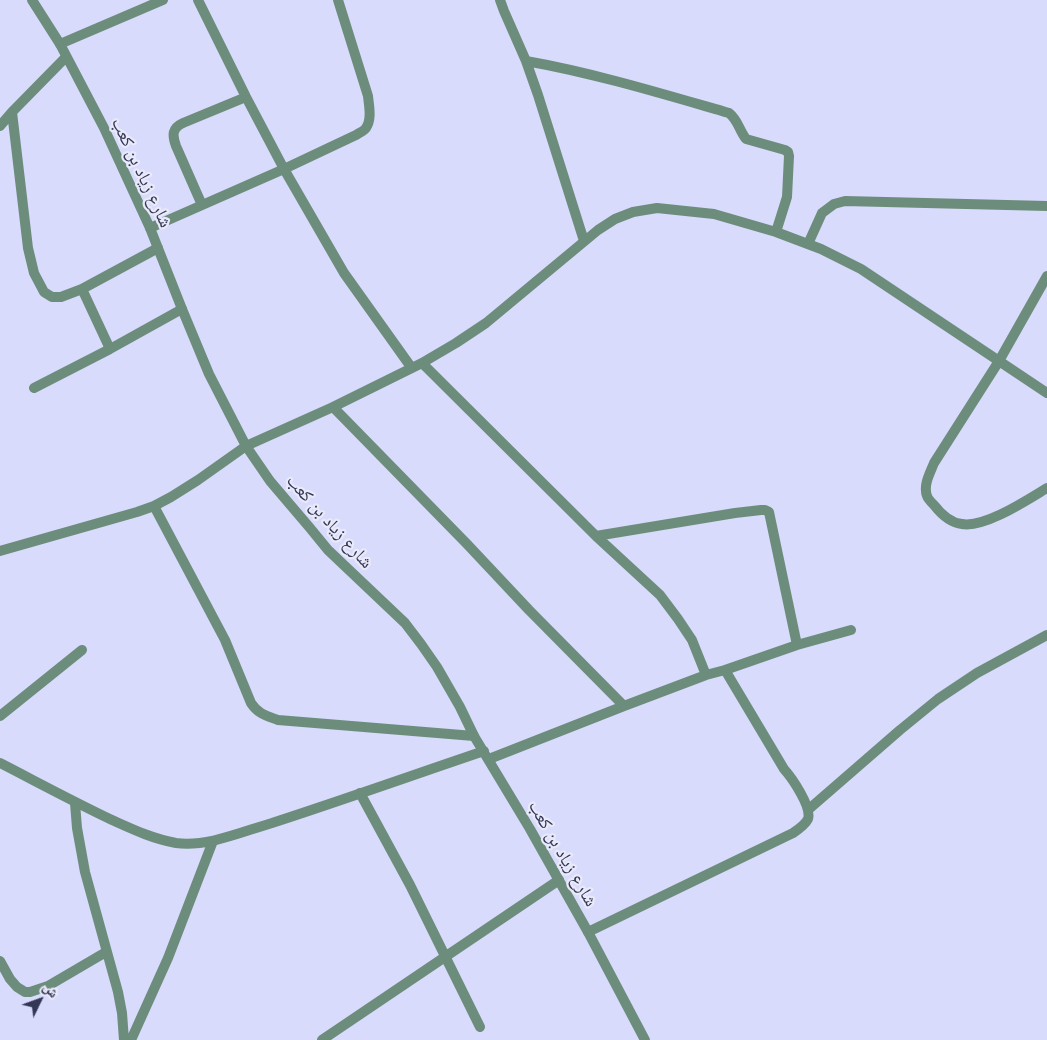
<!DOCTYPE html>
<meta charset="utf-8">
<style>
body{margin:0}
#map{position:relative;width:1047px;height:1040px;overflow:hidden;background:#d8dbfb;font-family:"DM Sans","Noto Naskh Arabic",sans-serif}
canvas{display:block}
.north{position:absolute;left:15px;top:975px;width:50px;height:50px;-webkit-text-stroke:4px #e8e9f9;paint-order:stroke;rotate:48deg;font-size:14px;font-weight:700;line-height:20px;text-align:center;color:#343655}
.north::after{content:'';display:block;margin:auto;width:18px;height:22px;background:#343655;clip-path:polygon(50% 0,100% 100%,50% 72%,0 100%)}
</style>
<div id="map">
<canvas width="1047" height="1040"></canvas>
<div class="north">ش</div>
</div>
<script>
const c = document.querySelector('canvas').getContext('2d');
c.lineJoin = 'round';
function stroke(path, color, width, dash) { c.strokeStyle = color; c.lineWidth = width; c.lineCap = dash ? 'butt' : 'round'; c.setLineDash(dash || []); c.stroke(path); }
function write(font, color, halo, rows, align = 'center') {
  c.font = font + ' "DM Sans","Noto Naskh Arabic",sans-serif'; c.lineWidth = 4.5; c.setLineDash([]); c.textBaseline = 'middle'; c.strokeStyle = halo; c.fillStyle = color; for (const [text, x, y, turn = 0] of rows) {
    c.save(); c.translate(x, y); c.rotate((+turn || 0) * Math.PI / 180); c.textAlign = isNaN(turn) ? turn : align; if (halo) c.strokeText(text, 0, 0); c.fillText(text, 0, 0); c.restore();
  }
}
const minor = new Path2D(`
 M198,0L246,97L284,169L344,273L411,367
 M500,0L504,11L526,61L538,95L584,241
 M60,44L163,0
 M526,61C594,73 663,94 729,113C738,120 739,130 746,139L785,150L788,152L789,156L787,197L776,232
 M12,112L28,248L34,273L44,292L52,297H61L82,289L158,248
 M0,126L12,112L66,57
 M202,205L176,146C172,135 172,128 183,123L246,97
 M150,228L284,169L356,135C359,133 364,131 366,128C372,119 369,106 368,96L338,0
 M808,244L822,213L834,204L845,201L1047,206
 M82,289L110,349
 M422,363L596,536L660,595L678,619L692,640L706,675
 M34,388L110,349L182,309
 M1047,393L999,361L934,463C930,473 923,485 927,496C928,499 932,503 934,505C941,514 951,523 962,524C985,528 1027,500 1047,488
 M333,407L467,544L529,610L624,706
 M154,506L225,640L251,703C258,714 267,716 278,720L474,736
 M596,536L735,513L761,510H765L769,512L797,645L725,670
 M0,551L137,512L154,506L171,497L198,480L246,446L333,407L422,363L456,343L486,323L598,230L615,219L633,212L657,208L714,214L776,232L821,249L861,269L999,361L1047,276
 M797,645L851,630
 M0,716L82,650
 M489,759L624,706L706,675L725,670L784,769C792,778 812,807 808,819C805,825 799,829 793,833L588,932
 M360,793L410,885L480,1027
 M75,803L77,828L85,872L118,992L122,1013L124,1040
 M809,809L900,730L938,699L977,673L1047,635
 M0,961L10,979L17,987L25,992H30L48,986L106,952
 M131,1040L168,958L213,841
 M322,1040L559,880`);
const tertiary = new Path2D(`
 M32,0L60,44L104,128L150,228L182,309L209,374L246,446L270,481L310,528L328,550L405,623L421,644L437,667L460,707L474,736L530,829L588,932L645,1040
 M0,763C37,782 74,802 112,820C132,829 153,839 176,843C208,847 241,832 272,823C343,800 413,775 484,751`);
const streetNames = [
 ["شارع زياد بن كعب",141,173,65],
 ["شارع زياد بن كعب",329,522,48],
 ["شارع زياد بن كعب",562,854,60]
];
stroke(minor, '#6c8d7c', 10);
stroke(tertiary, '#6c8d7c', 10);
write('18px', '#343655', '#e8e9f9', streetNames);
</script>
